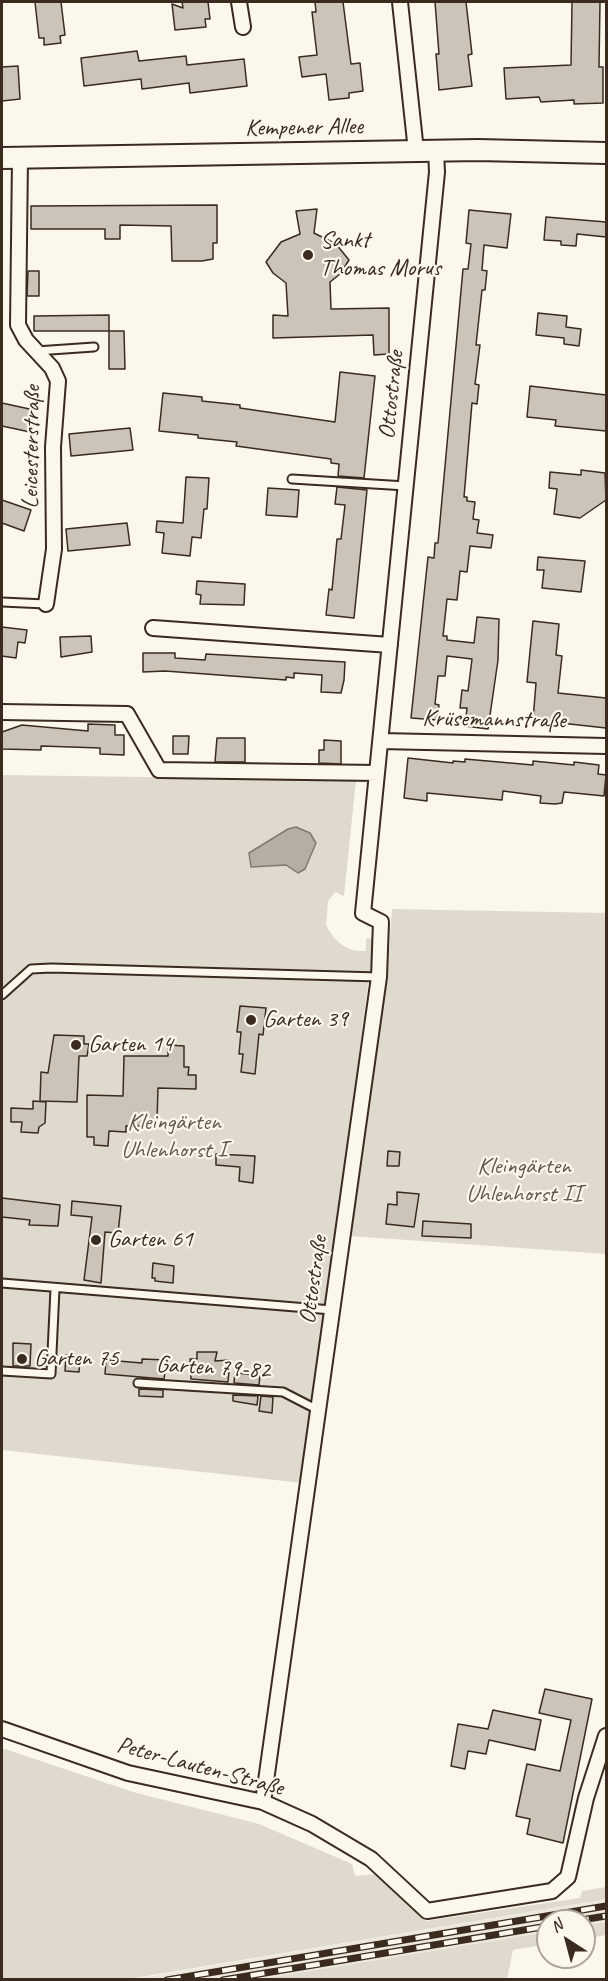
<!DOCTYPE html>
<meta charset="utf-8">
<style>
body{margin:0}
#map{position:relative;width:608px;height:1981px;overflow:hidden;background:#fbf7ec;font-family:Caveat,sans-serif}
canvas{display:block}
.frame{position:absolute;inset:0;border:3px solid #3b2a1e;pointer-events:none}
.north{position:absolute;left:536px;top:1909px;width:60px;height:60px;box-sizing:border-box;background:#fbf7ec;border:2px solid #aea59a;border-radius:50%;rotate:324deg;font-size:16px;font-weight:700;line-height:24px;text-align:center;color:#3b2a1e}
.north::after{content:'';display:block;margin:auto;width:21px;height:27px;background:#3b2a1e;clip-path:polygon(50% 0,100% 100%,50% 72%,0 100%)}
</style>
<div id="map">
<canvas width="608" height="1981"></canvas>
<div class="frame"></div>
<div class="north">N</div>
</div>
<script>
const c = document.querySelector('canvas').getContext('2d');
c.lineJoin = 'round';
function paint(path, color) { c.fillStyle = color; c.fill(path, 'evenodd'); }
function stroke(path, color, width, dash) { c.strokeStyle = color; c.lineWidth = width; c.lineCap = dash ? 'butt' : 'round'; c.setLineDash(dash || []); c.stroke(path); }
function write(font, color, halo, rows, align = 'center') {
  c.font = font + ' Caveat,sans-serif'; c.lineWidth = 4.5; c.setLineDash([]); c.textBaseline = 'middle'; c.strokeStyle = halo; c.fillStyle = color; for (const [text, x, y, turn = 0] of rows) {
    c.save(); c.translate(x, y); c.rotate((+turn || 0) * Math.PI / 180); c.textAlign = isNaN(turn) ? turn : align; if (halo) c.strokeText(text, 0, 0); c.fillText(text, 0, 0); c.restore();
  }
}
const built = new Path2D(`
 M606,1899V1922L584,1926V1921H548V1932L261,1979L129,1980Z`);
const green = new Path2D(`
 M2,775L356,780L344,896L335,892L328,901L326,925C335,942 346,952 366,951V939L372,938L371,962L303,1483L2,1450Z
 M392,909L606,913V1254L350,1236L388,966Z
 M2,1748L133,1792L259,1824L352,1864L355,1876L377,1874L426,1921L580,1898L582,1891L606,1887V1899L129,1979L2,1980Z
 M606,1922V1935L584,1939V1926Z
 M548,1932V1944L513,1950L507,1979H261Z`);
const water = new Path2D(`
 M296,827L310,833L316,843L305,869L298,873L286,865L251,867L249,853L288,829Z`);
const building = new Path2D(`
 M35,2H61L65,35L60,36L61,43L44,45V38H39Z
 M182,2H208L210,19H205L206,27L175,30L172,4L183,8Z
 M315,2H343L351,64L360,63L363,91L349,93V98L329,100L326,74L302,77L299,57L317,55L312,12H316Z
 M435,2H466L472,54L468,55L472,86L439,90L436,54H439Z
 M572,2H600L599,67H603V103L574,104V100L541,102L539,97L506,99L504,68L571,65Z
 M137,51L139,61L186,56L187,65L244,59L247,86L190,93L189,83L142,89L141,79L84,86L81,58Z
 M18,66L20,99L2,101V67Z
 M217,205V243H213V259L202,261H172L171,226L120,225V239H105V229H31V206Z
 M317,209L314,233L336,244L349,260L340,274L330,282L331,309L389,308V354L374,355L373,335L273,338V315L288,316L286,283L273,273L266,262L281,242L300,234L296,211Z
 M469,210L511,214L507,248L484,245L482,270L487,271L485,290H482L476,345H480L475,384L479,385L477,404L472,403L464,497H467V501L475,502L473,519L479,520L477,533L493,535L491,548L470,546L467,572L460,571L457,600L447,599L443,636H447V640L474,643L477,617L499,619L498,660L488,729L465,726L467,708H460L462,690L468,691L472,659L447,656L445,676H438L435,704L439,705L437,720L411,718L428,557L434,558L435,543H438L463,269H468L471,244L466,243Z
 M546,217L606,222V237L577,234L576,246L561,245V241L544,240Z
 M28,271H39V296H27Z
 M538,313L567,316L566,327L581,329L579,346L564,344V338L536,335Z
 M109,315V331H34V316Z
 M109,331H124L125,369H109Z
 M340,372L375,376L364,478L338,476L339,464L331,463V459L236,446L237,442L198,438V435L159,431L163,393L202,397V401L240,405V408L335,422Z
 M530,386L606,395V431L555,426L556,420L527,417Z
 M2,403L34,410L30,432L2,426Z
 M130,428L133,450L71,456L69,434Z
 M581,470L605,473L606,500L580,518L554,514L557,489L549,488L550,472L581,475Z
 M186,477L209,478L207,509H204L201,538L192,537L190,556L162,553L164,533L156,532L157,521L183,523Z
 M337,487L367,490L354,618L326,615L329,589L332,590L337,539H341L345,505L335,504Z
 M268,488L299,490L297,517L266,515Z
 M2,500L31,510L24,531L2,523Z
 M127,523L130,545L68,551L66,529Z
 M538,557L585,561L581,592L542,588L544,570H537Z
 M197,581L245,584L244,605L200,604L201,595L196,594Z
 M533,621L559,624L556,655L562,656L558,693L606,698V728L533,720L536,683L527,682Z
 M2,627L27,630L25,643L18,642L16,658L2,656Z
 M91,636L92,652L61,657L60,637Z
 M143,653H175V658L205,660L206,654L345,662L344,680L341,693L321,692L322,675L294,673V678L286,677V680L165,671L143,672Z
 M88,724L115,725V735H124V755L100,754V748L41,746V750L2,749V732L22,725L88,731Z
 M173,736H189L188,754H173Z
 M217,738H245V762H215Z
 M324,740L341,741V764L319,763V750H324Z
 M408,758L453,763V761L465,762V759L533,765V761L574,765V762L599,765L598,774L606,775L604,796L564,792L562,803L555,804L540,803L541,796L503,791L502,800L427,793V801L404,798Z
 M240,1006L266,1008L263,1035L259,1034L255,1074L241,1072L243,1054H239L241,1032H237Z
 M54,1035L84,1036V1044H89L87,1056H79L77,1102L40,1101L41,1072L48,1073Z
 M168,1045L184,1046V1067H189L188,1075H196V1089L158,1088L157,1121H152V1126H126V1132L109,1131L108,1146L94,1145V1137H87V1095L123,1096L124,1056H168Z
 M33,1101L46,1102L45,1123L39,1127L38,1133L21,1132L22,1122H11V1108L33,1109Z
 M388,1151L400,1152L399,1166H387Z
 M216,1154L255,1156L253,1183L239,1181L240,1167L216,1165Z
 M397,1192L419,1194L414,1227L386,1224L388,1204L397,1205Z
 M2,1198L60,1205L58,1226L29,1225L30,1220L2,1217Z
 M72,1201L121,1206L118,1233L105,1232L101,1283L84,1280L92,1217L71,1215Z
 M423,1221L471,1224V1238L422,1236Z
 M153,1263L174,1266L173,1283L155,1281V1278H152Z
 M13,1343L31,1344L30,1366H13Z
 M197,1352H217L215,1361L230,1360L228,1382L191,1379L190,1359H197Z
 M66,1355L80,1356L79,1372L65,1371Z
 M142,1359L167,1360L164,1379L105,1374L106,1360L142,1363Z
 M235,1373L260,1375L259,1385L234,1383Z
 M139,1389L163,1390V1397L139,1396Z
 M233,1395L258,1396L257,1405L233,1401Z
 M261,1396L273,1397L272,1413L259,1411Z
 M545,1689L592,1699L563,1843L527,1834L530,1819L516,1816L527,1764L560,1771L571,1720L539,1713Z
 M493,1710L541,1720L535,1750L489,1740L486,1754L468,1751L465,1769L451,1766L458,1724L488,1729Z`);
const lane = new Path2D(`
 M36,351L94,347
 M292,479L406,486
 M2,602L46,604
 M2,995L31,969L51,968L379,977
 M2,1283L332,1310
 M2,1371L51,1374L55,1289
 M138,1383L283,1392L318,1410`);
const street = new Path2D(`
 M239,2L243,27
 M400,2L416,151
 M20,158L18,325L26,340L52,368L58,381L53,447L54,549L46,604
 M153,628L390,645
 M2,712L127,714L159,770L377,773
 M381,741L606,746
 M2,1729L128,1773L263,1802L312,1824L371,1859L427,1911L552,1891L568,1877L586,1798L606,1736
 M263,1802L379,977L381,922L363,913L437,172L436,151`);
const secondary = new Path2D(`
 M2,158L478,150L606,153`);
const rail = new Path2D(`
 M575,1921L606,1916
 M167,1980L606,1906
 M223,1980L548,1926`);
const markers = [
 [308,255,6,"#3b2a1e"],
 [251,1020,6,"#3b2a1e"],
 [76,1045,6,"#3b2a1e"],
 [96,1240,6,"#3b2a1e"],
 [22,1359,6,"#3b2a1e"]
];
const streetNames = [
 ["Kempener Allee",304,128,-1],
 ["Ottostraße",392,395,-84],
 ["Leicesterstraße",32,447,-89],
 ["Krüsemannstraße",494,720,1],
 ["Ottostraße",314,1280,-82],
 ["Garten 79-82",213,1368,3],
 ["Peter-Lauten-Straße",200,1767,15]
];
const poiNames = [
 ["Sankt",320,241],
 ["Thomas Morus",320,269],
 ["Garten 39",263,1020],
 ["Garten 14",88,1045],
 ["Garten 61",108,1240],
 ["Garten 75",34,1359]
];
const parkNames = [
 ["Kleingärten",174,1123],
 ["Uhlenhorst I",174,1151],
 ["Kleingärten",524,1167],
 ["Uhlenhorst II",524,1195]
];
paint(built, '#ede8dd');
paint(green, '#dfd9ce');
paint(water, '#b6aea2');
stroke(water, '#85796d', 1.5);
paint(building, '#ccc4b9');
stroke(building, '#3b2a1e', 1.5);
stroke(lane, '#3b2a1e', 11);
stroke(street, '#3b2a1e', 18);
stroke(secondary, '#3b2a1e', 24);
stroke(lane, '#fbf7ec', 7);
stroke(street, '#fbf7ec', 14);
stroke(secondary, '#fbf7ec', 20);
stroke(rail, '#3b2a1e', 7);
stroke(rail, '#fbf7ec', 4.5, [14]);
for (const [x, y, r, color] of markers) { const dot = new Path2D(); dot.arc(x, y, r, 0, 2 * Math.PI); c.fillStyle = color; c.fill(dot); stroke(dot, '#fbf7ec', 2); }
write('24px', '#3b2a1e', '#fbf7ec', streetNames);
write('24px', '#3b2a1e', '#fbf7ec', poiNames, 'left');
write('24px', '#64564a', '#fbf7ec', parkNames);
</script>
